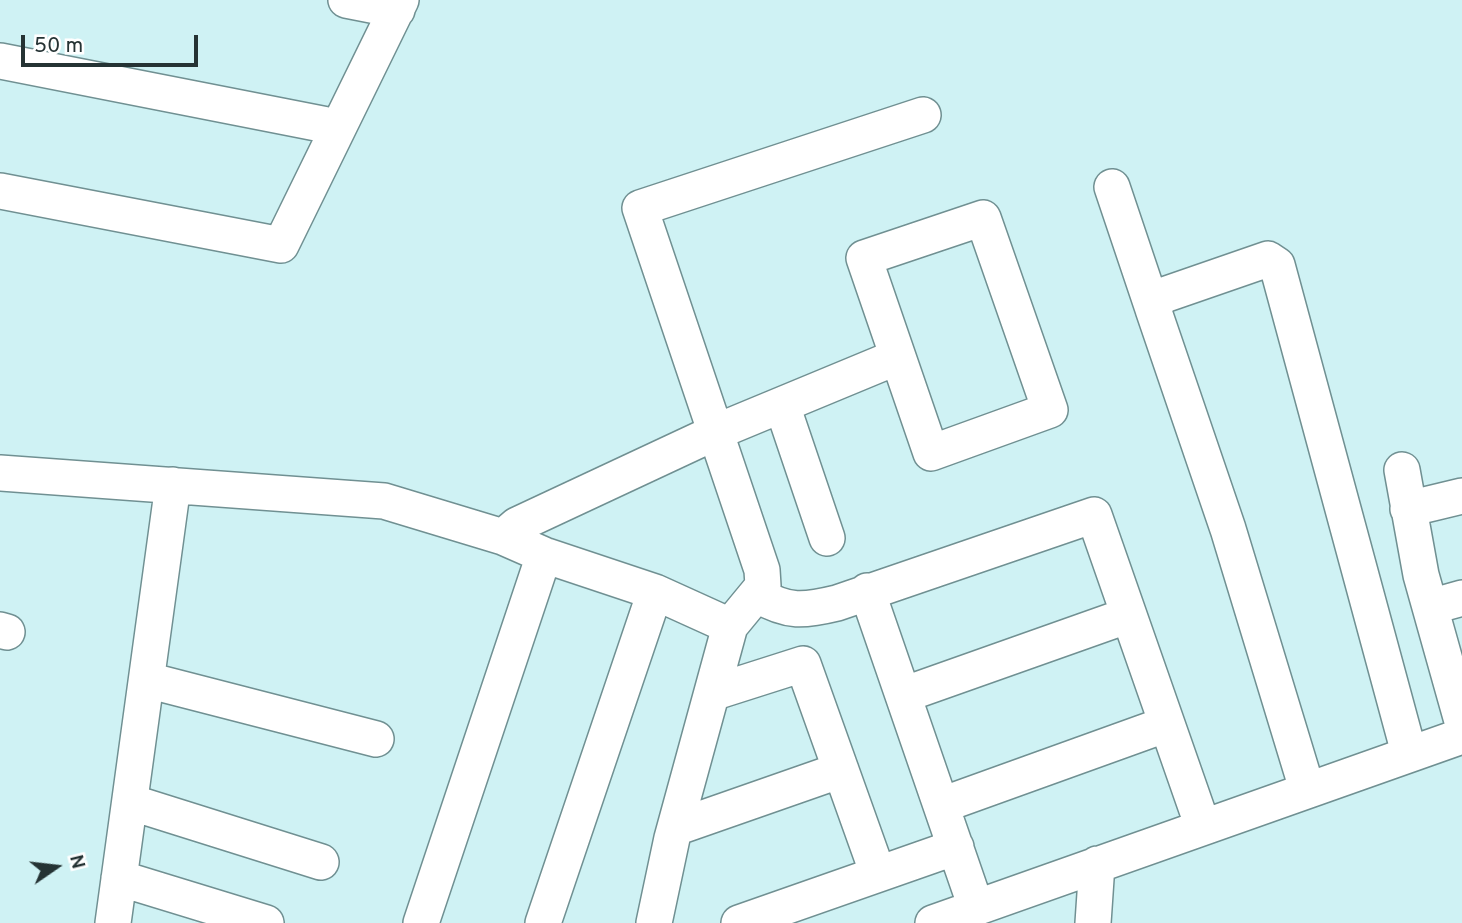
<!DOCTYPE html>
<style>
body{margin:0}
#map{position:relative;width:1462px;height:923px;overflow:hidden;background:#cff2f4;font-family:Overpass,sans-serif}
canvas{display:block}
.north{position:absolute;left:21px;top:832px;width:70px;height:70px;-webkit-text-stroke:5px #fff;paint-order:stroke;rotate:76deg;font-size:19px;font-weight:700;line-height:28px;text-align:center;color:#253334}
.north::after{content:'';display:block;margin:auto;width:24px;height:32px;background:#253334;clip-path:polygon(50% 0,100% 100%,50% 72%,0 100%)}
.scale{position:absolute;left:21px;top:35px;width:177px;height:32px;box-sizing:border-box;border:4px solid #253334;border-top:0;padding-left:9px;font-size:21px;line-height:24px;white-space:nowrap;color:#253334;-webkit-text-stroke:5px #fff;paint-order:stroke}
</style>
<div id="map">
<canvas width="1462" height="923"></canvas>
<div class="north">N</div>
<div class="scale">50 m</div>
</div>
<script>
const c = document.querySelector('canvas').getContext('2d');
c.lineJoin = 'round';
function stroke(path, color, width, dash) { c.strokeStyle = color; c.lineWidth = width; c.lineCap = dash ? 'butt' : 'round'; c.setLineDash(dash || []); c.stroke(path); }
const minor = new Path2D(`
 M346,0L397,10
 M0,61L337,127
 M1112,187L1153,309
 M0,191L281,245L401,0
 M983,218L1050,410L931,453L864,258Z
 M782,405L827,538
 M1402,470L1421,575L1462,721
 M0,473L384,501L503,537L544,555L655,592L730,626
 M1408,509L1462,496
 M503,537L517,525L716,432L897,357
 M867,591L976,907
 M758,595C788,613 804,611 837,603L1094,515L1203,827
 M1430,607L1462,598
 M0,630L7,632
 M147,680L376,739
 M712,693L803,664L878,874
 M903,695L1129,615
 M1307,789L1228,529L1153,309L1161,296L1268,259L1277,265L1409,753
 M130,802L321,862
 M942,805L1167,724
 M675,828L841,770
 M119,878L266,923
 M113,923L173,485
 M421,923L544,555
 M543,923L655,592
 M654,923L672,838L730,626L763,586L762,570L640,208L923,115
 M739,923L956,847
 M933,923L1462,736
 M1093,923L1097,864`);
stroke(minor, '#709092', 38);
stroke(minor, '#fff', 35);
</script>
